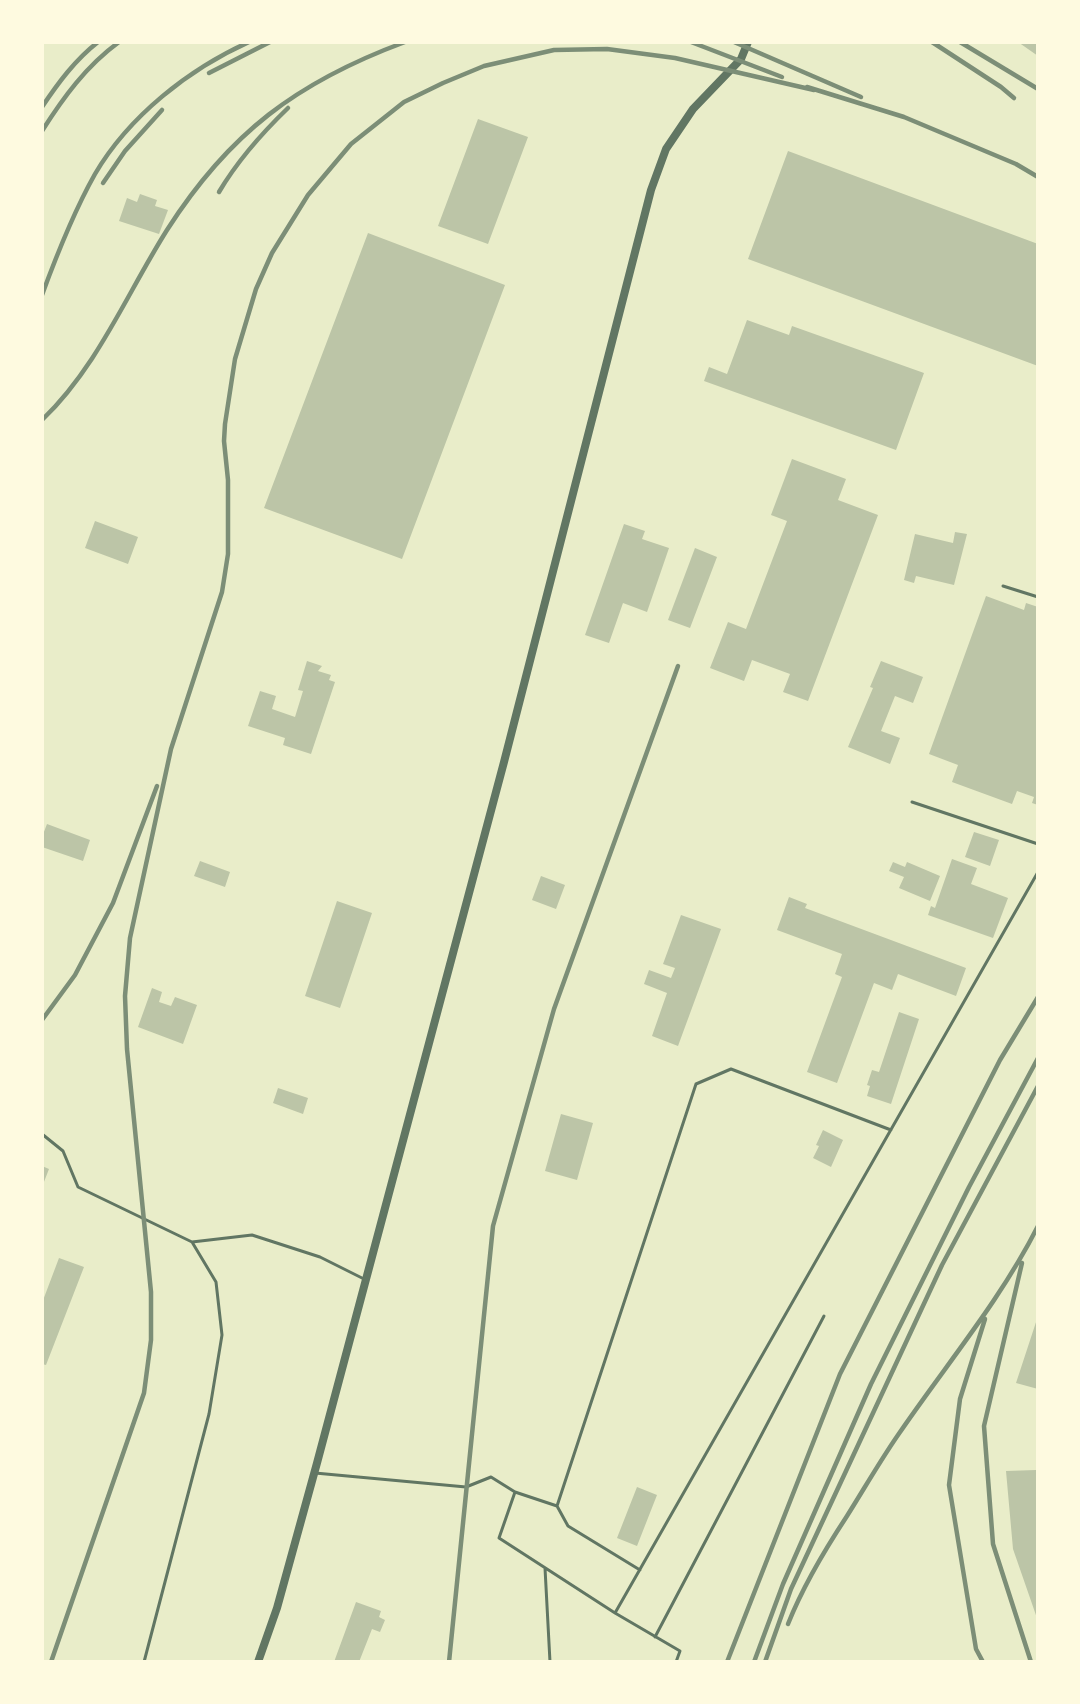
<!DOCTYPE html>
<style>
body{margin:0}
#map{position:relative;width:1080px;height:1704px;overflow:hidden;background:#e9edc9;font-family:Montserrat,sans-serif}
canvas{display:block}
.frame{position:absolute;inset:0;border:44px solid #fefae0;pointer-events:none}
</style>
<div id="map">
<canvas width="1080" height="1704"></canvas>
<div class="frame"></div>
</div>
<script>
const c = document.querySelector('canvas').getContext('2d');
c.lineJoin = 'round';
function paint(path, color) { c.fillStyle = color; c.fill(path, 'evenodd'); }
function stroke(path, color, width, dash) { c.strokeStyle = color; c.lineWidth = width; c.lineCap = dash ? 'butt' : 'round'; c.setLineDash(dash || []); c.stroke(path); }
const building = new Path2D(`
 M1018,42H1038V56Z
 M478,119L528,137L488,244L438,226Z
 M788,151L1038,244V366L748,259Z
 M140,194L157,200L155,206L168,210L159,234L119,221L127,198L137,202Z
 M368,233L505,285L402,559L264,508Z
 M747,320L789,335L792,326L924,373L896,450L704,381L709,367L727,374Z
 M792,459L846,479L838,500L878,515L808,701L783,692L790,674L752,660L744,681L710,668L728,622L746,629L787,521L771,515Z
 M95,521L138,537L128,564L85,548Z
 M624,524L645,531L642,539L669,548L647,612L623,603L609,643L585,635Z
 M955,532L967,534L954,585L916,576L914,583L904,580L915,534L953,543Z
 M695,548L717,557L690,628L668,620Z
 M986,596L1024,610L1026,603L1038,607V805L1032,803L1034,797L1017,791L1012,804L952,782L958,765L929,754Z
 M307,661L322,666L318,671L331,675L329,680L335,682L311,754L283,745L285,738L248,726L260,691L276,696L272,709L295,717L303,691L298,690Z
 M881,661L923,677L913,703L895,696L881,731L900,738L890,764L848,747L873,688L870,687Z
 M47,824L90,840L83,861L42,847V837Z
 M974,832L999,840L990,866L965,857Z
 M952,859L977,868L971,884L1008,898L993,938L928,915L931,906L935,908Z
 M200,861L230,872L225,887L194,876Z
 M893,862L905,867L907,862L940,876L930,901L899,888L904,877L889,871Z
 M541,876L565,885L556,909L532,900Z
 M789,897L807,904L805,908L966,968L956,996L898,974L892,990L874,983L837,1083L807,1072L842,977L835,974L842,954L777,930Z
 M337,901L372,913L340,1008L305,996Z
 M681,915L721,929L678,1046L652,1036L667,993L644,984L649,970L671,978L675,968L663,964Z
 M152,988L162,992L159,1002L171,1006L175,997L197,1005L183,1044L138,1027Z
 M899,1012L919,1019L891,1104L867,1096L870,1086L867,1085L872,1070L879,1072Z
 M278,1088L308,1098L303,1114L273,1103Z
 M561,1114L593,1123L577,1180L545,1171Z
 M823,1130L843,1140L831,1167L813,1158L819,1146L816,1145Z
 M42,1166L49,1169L42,1187Z
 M59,1258L84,1267L46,1365L42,1364V1303Z
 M1038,1316V1389L1016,1383Z
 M1036,1470L1038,1487V1621L1013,1549L1006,1471Z
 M637,1487L657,1495L637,1546L617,1538Z
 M356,1602L381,1611L379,1617L385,1620L380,1632L372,1629L359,1662H334Z`);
const service = new Path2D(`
 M1003,586L1038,597
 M912,802L1038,844
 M42,1134L63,1151L78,1187L192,1242L216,1282L222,1335L209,1414L144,1662
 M192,1242L252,1235L320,1257L364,1279
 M315,1473L466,1487L491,1477L515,1492L499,1538L615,1613L1038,872
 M515,1492L557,1506L696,1084L731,1069L891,1130
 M557,1506L568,1526L640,1570
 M545,1568L550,1662
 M615,1613L680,1651L676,1662
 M655,1637L824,1316`);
const tertiary = new Path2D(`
 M258,1662L277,1608L317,1463L504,762L651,190L666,149L693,109L741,59L748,42`);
const rail = new Path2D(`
 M691,42L782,77
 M734,42L861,97
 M932,42L1001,87L1014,98
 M960,42L1038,89
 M209,73L270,42
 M807,87L904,117L1016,164L1038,177
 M42,107C58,83 75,60 98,42
 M42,131C63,98 86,66 119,42
 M103,183L125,151L162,110
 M219,192C238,160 261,134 288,108
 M42,295C57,254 73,213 95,174C129,116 189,69 249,42
 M42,420C98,366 126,295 167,230C229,133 297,82 405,42
 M42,1020L75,975L113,903L157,786
 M1022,1263L984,1426L993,1544L1031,1662
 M788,1624C803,1586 824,1551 847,1516C864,1489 880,1461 898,1435C945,1366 1000,1301 1038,1226
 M51,1662L144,1393L151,1340V1292L127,1049L125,996L130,938L171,749L222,592L228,554V480L224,441L225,424L235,359L256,289L272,253L308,195L351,144L404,102L443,83L484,66L554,50L607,49L675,58L814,90
 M449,1662L493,1226L554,1009L678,666
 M727,1662L840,1374L1000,1060L1038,997
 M754,1662L783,1584L871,1384L969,1187L1038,1058
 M765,1662L791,1589L942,1265L1038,1086
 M983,1662L976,1649L949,1485L960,1399L985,1319`);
paint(building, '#bcc5a7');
stroke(service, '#617663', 3);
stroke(tertiary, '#617663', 8);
stroke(rail, '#7c8e77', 4.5);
</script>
